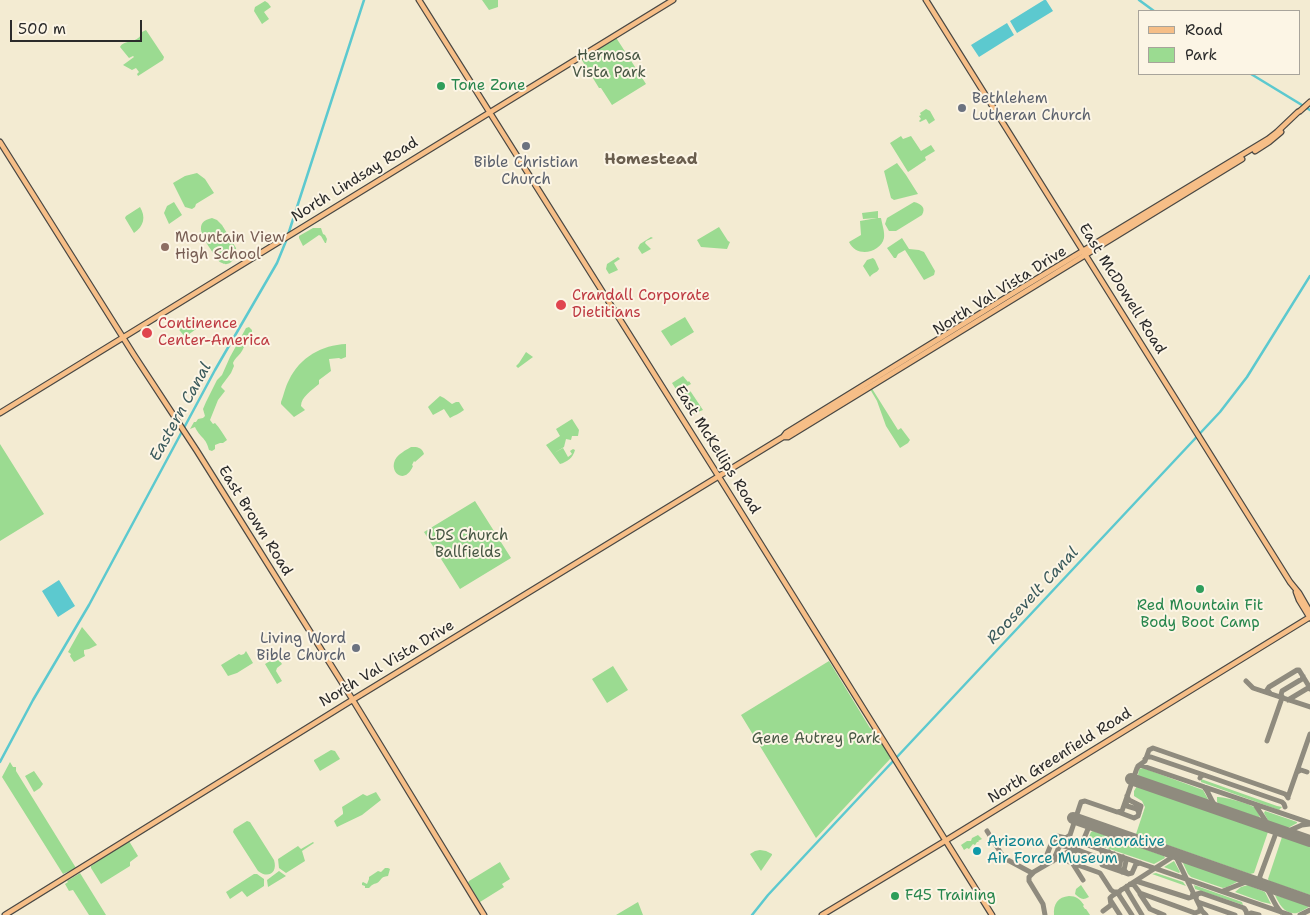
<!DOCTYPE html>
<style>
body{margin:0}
#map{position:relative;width:1310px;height:915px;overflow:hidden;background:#f3ebd2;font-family:"Shantell Sans",sans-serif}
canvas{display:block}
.legend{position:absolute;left:1138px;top:10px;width:162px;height:65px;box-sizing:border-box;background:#fcf5e5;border:1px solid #a8a49b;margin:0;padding:6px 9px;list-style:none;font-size:15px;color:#2b2b2b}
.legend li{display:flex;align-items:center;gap:10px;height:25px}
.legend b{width:25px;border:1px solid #a8a49b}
.scale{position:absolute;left:10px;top:20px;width:132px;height:22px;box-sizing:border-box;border:2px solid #2b2b2b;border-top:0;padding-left:6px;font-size:15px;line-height:18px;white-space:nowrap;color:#2b2b2b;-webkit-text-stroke:4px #fcf5e5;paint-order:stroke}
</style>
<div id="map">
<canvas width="1310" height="915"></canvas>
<ul class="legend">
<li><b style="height:6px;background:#f6be87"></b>Road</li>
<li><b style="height:14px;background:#9bdb91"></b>Park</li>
</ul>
<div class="scale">500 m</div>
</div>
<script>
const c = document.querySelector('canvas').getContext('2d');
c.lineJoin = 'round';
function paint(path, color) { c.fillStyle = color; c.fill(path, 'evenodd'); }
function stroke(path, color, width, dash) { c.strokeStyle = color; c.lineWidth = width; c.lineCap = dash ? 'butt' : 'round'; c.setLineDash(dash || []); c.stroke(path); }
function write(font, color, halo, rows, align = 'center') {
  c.font = font + ' "Shantell Sans",sans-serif'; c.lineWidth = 4; c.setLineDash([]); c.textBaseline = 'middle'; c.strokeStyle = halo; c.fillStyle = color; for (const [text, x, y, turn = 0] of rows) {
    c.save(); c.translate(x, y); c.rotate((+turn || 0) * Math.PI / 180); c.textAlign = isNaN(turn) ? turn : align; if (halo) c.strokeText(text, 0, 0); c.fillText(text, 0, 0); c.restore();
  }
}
const green = new Path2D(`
 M482,0H498V7L489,10Z
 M265,1L268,3L271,7L264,12L269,19L262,24L254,11L255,7Z
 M146,30L164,57L163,60L138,76L137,74L139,72L136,68L132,70L123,65L134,57L133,56L129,58L120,47C124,39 139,44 142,32Z
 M615,36L646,84L612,105L601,88H599L580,57Z
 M926,109L930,111L935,120L929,124L926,119L920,122L919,121L921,119L919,116L921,115L920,113Z
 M901,136L903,139L911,136L921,151L931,145L935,151L925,157L926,160L908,172L890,143Z
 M897,163L906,175L918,194L894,200L891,198L884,171Z
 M197,173L205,179L214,193L196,204L195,207L192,209L185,207L173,183L185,176Z
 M174,202L182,215L169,224L164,213L167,206Z
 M914,202C922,204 926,208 922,215L896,231H889L885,224L887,218Z
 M140,207C146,217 144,226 134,233L125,218L126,216Z
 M878,211V218H881C882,224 885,232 884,238C881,252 857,259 849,242L861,235L860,221L877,218L863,219L862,213Z
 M212,218L217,220L222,225L236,248L237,256L230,263C227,264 226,265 222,263C216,261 213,252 209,247C203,237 193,222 212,218Z
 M719,227L728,241L730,242L727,249L701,247L697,240Z
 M313,228H321L323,234L325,235L327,239L326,243H325L321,236L319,235L303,246L299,238V236Z
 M651,237L653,238L646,241L645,243L651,249L642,254L638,248L640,244Z
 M902,238L909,249L919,250L924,252L935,271L934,275L924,280L905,250L898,254L896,258H894L887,248Z
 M618,257L620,259L614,263L618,270L609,274L606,269L607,264Z
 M873,258L875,260L879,269C877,273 872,273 870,277L863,266L867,260Z
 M191,317L199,327L185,337L176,326Z
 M685,317L694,332L671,346L661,331Z
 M249,327L252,330V333C245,339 245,350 238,356C236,358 234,360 233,363L234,366L231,373L222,385L221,387L225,391L218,400L210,420L213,424L215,423C220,428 223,434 227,440L223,443H220L215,445V449L212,451L209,450C206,437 200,438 195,427L190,429L194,422H196L198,419L203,418L205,416L203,409L206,402L217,380L222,375L230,357L246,328Z
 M346,344V357L341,359L339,358L329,359L331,371L319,380V384C312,390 301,397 301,406L305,410L294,417L281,404V402C284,395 285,387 289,380C300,357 322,345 346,344Z
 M526,352L533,357L518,368L516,366L519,363Z
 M683,376L688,382L689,381L691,384L685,387L691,392L703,410L693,414L691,413L672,383Z
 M871,387L898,430L901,428L910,440L908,443L900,448L886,426L877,401L870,389Z
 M440,396L444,398L452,404L456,402H459L464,410C459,414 455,415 450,418L444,409L433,415L428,407L430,405Z
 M572,419L579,430L578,436H572L571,440L566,439L564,447L554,453L563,448L568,457L572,454L570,451L573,449L575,450C573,458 567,462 560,464L546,445L560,436L556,429Z
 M0,444L44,514L0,541Z
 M411,447C417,447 422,447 424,454L415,462L414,461L412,465L413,466C405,485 389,473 395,460C398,454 406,450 411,447Z
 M475,501L511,558L460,589L424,532Z
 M82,627L97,645L89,649L84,650V653L85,656L74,662L70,656L71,654L68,652Z
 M246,651L253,663L237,673L228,676L221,665L239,654L241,655L244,654Z
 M277,657L282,664L277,668L276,671L282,681L277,684L265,664Z
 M829,661L870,728L872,729L891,758L816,838L741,715Z
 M613,666L628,690L607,703L592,679Z
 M331,750L335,751L340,759L320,771L314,761V760Z
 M10,762L13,767H16V771L76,868L63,874L2,777Z
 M1143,768L1203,790L1209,801L1139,777L1138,775L1139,769Z
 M34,771L43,784L40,788L34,792L25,776Z
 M1201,779L1277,806L1282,807L1279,810L1201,782Z
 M1137,786L1142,787L1266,830L1268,832L1254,873L1250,874L1136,834L1145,807L1142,801L1134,796V791Z
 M376,792L381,800L362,815L337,827L334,821L343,814V812L342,807L363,794L367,796Z
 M1217,797C1225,797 1247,803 1254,807C1257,810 1259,814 1260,818L1219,804L1217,802Z
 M1265,811L1297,822V823L1288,828L1269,822L1264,813Z
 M247,821L250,822L274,860C278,873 268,879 258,871L233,832L234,829Z
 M1093,831L1164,856L1165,858L1154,864L1089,842L1088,839L1091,832Z
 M978,835L982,839L978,841L979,842H977L975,845L973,844L969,849L967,848L964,850L961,845L967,841H971L972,838Z
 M1284,836L1310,845V895L1269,881L1268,879L1282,837Z
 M129,841L138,856L130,862V866L101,884L91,868V866Z
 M313,842L314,843L302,851L305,861L286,873L279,868L278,859L298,846L301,849Z
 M760,850L766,851L772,854V855L761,871L750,854L755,851Z
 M1174,861L1180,872L1179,873L1164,867Z
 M500,862L510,879L502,884L504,887L480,902L468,883L469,881Z
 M1183,862L1237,881V882L1227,887L1223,888L1191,877L1188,874L1183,863Z
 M385,868H388L390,869L388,876C380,877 382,880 377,883C373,884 372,885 369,888H365V886L362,885V883L363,882L367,884L369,879V877L378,871L381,872Z
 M279,871L286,876L268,887L267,880Z
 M80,873L106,915H89L73,890L69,891L65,884L68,882L67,881Z
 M1156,873L1183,882L1186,886L1152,874Z
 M254,874H257L264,879V886L247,897L242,891L230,899L226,892Z
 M1081,885L1089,897C1082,901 1080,898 1075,894L1076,889Z
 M1194,885L1242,902L1243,905L1195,889Z
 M1248,885L1265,892L1271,904L1262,902L1235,892L1241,887Z
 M1275,895L1308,905L1309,907C1305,909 1300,912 1297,913C1285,915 1279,904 1275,895Z
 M1069,896C1076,896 1080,899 1084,905L1083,906L1085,909H1086L1090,915H1054C1053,904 1058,897 1069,896Z
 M638,902L643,915H616Z`);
const water = new Path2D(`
 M1044,0H1046L1053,11L1017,33L1010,21Z
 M1007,23L1014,35L979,57L971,45Z
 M59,580L75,606L58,617L42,591Z`);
const canal = new Path2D(`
 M1139,0L1154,11
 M1251,74L1310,110
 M0,762L33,700L89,605L215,370L277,263L286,241L364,0
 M752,915L768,895L808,852L1220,412L1247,377L1310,276`);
const taxiway = new Path2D(`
 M1246,681L1253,688L1310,707
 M1270,693L1267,690L1269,687L1297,670H1299L1310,688
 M1283,698L1281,695L1282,691L1302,679L1303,676
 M1288,700L1308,688L1310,689
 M1267,741L1282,698
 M1145,759L1147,757H1151L1204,775
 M1138,766L1145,761L1149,750L1153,748L1285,794L1287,796L1288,798
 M1297,772L1301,770L1307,772
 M1200,778L1201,776L1204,775L1282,802L1284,804L1285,807
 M1204,787C1210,793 1211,804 1219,809
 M1288,797L1310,734
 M1126,802L1127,806L1137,809L1139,813
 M1256,806L1269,826
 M1118,812L1134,818L1138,816L1141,806L1129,800L1127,796
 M987,831L1004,858L1032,873L1073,849L1077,843L1083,841L1090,824
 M1286,832L1302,825L1310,824
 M1276,833L1279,831H1283
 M1053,839C1055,845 1068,848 1074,847
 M1073,840L1290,915
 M1075,847L1071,861L1083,880
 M1101,850L1103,853L1101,861L1102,865L1128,874L1132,873L1136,864L1140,863
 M1073,852L1075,851L1078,850L1097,857
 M1109,852L1112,856L1110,864L1113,868
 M1170,852L1176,857L1202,911L1206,915
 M1114,854L1117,858L1115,867L1118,870
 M1118,856L1121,859L1119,868L1122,872
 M1123,857L1126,861L1124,870L1127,873
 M1056,859H1061L1100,873L1111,890L1114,892H1118
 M1053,861L1059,847L1062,845
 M1042,867L1054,837L1057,836L1066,838L1070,835L1081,802L1085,801L1117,812L1122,811L1137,768L1140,765L1310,823
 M1033,873L1029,877V881L1043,904L1045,915
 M1260,878L1261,882C1271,890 1272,903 1281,912
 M1136,881L1189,898L1192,897L1193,893
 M1130,884L1134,885L1140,893L1195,913L1200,911V906
 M1127,886V890L1142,915
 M1121,890L1119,892V895L1132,915
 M1223,891L1251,880L1259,879L1276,833
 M1140,894L1150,909L1164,915
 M1196,898L1197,894L1201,893L1244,908L1246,911L1247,915
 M1111,901L1120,915
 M1198,902L1235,915
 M1103,911L1111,905L1110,898L1112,896L1174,856H1181
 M1247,915L1251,913L1259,915
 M1300,915L1310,910`);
const runway = new Path2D(`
 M1131,779L1310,841
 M1073,818L1310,901`);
const major = new Path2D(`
 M419,0L719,477L992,915
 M926,0L1290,582L1299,593L1310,612
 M0,142L134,355L197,451L351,697L484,915
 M1255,151L1269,142L1281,132
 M0,413L673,0
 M783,437H788L1242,159
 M1296,592L1299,600L1310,618
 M5,915L349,702L783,437L786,433L1015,292L1268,139L1277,132L1298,112L1300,111L1310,102
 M822,915L945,841L1310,617`);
const markers = [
 [441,86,5,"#2e9e5b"],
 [962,108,5,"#6b7280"],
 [526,146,5,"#6b7280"],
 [165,247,5,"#8d6e63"],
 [561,305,6,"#e0444e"],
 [147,333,6,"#e0444e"],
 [1200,589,5,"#2e9e5b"],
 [356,648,5,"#6b7280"],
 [977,851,5,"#0f9aa8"],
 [895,896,5,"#2e9e5b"]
];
const parkNames = [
 ["Hermosa",609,56],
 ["Vista Park",609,73],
 ["LDS Church",468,536],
 ["Ballfields",468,553],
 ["Gene Autrey Park",816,739]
];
const leisureNames = [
 ["Tone Zone",451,86],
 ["Red Mountain Fit",1200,606,"center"],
 ["Body Boot Camp",1200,623,"center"],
 ["F45 Training",905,896]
];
const worshipNames = [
 ["Bethlehem",972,99],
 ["Lutheran Church",972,116],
 ["Bible Christian",526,163,"center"],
 ["Church",526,180,"center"],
 ["Living Word",346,639,"right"],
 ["Bible Church",346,656,"right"]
];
const streetNames = [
 ["North Lindsay Road",355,180,-32],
 ["East McDowell Road",1122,289,58],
 ["North Val Vista Drive",1000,291,-32],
 ["East McKellips Road",717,450,58],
 ["East Brown Road",255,521,58],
 ["North Val Vista Drive",387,664,-31],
 ["North Greenfield Road",1060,756,-32]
];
const educationNames = [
 ["Mountain View",175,238],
 ["High School",175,255]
];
const healthNames = [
 ["Crandall Corporate",572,296],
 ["Dietitians",572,313],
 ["Continence",158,324],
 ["Center-America",158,341]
];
const cultureNames = [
 ["Arizona Commemorative",987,842],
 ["Air Force Museum",987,859]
];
const neighbourhoodNames = [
 ["Homestead",651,160]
];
const waterNames = [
 ["Eastern Canal",181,412,-61],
 ["Roosevelt Canal",1033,596,-47]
];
paint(green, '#9bdb91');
paint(water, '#5cc9cf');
stroke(canal, '#5cc9cf', 2.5);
stroke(taxiway, '#8f8b7e', 5);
stroke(runway, '#8f8b7e', 12);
stroke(major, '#494844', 7);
stroke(major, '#f6be87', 4.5);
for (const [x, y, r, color] of markers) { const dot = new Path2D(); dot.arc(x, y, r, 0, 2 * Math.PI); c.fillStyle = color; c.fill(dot); stroke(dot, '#fcf5e5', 2); }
write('15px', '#475744', '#fcf5e5', parkNames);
write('15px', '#27864d', '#fcf5e5', leisureNames, 'left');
write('15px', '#5b616d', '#fcf5e5', worshipNames, 'left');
write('15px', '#2b2b2b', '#fcf5e5', streetNames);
write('15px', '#785e54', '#fcf5e5', educationNames, 'left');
write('15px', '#be3a42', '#fcf5e5', healthNames, 'left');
write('15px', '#0d838f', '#fcf5e5', cultureNames, 'left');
write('bold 16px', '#6a5e4e', '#fcf5e5', neighbourhoodNames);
write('italic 16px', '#3a5a5c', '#fcf5e5', waterNames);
</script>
